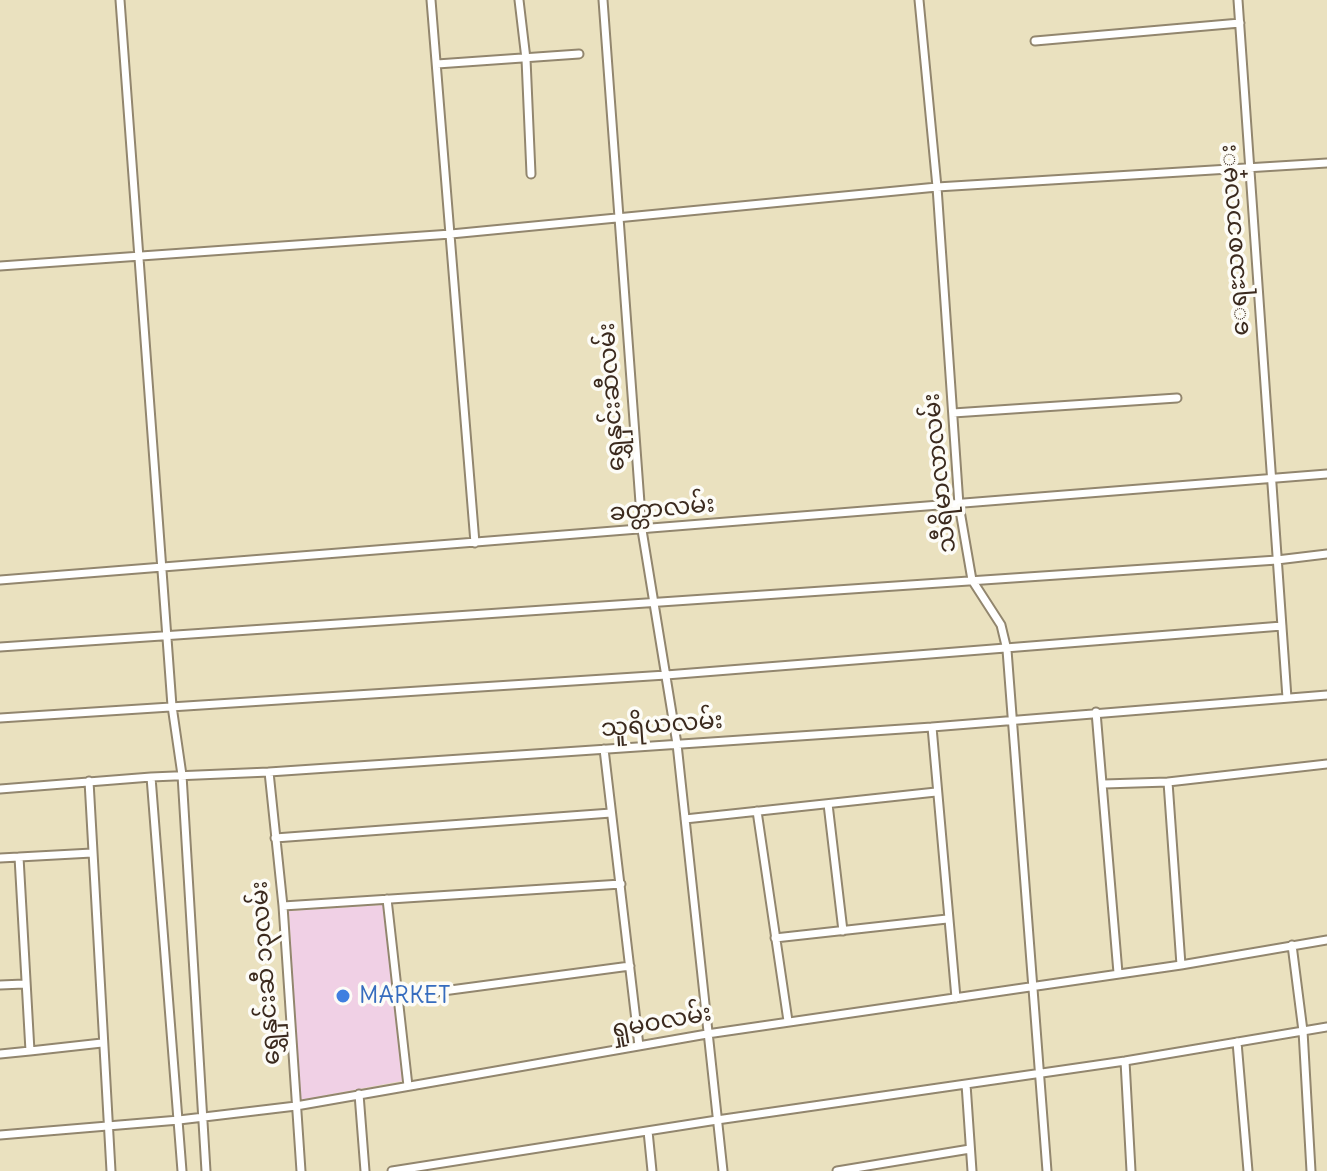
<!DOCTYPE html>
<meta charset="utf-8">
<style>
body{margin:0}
canvas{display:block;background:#eae1bf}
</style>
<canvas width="1327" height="1171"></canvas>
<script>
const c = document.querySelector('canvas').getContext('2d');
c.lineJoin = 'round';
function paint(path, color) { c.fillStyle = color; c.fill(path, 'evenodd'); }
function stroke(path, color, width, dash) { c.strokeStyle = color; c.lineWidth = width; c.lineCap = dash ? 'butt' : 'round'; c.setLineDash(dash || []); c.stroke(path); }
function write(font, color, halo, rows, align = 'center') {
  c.font = font + ' Delius,"Noto Sans Myanmar",sans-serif'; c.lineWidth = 7; c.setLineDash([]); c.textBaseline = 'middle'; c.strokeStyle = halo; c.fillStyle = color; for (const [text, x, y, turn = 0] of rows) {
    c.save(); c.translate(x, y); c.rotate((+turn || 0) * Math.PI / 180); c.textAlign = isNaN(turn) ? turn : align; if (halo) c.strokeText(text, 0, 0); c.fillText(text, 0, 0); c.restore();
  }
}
const built = new Path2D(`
 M383,905L402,1081L300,1100L289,911Z`);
const minor = new Path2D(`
 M120,0L172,706L182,775L206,1171
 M431,0L475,543
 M519,0L526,59L531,174
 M603,0L642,530L677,744L723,1171
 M919,0L937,187L959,505L972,580L1001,625L1007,650L1047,1171
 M1238,0L1287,698
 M1035,41L1240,23
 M437,64L579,54
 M0,266L451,234L937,187L1327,163
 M953,413L1177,398
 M0,580L1327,474
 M0,647L1277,560L1327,554
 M1096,712L1118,973
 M0,718L666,675L1282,626
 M932,727L956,998
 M604,749L639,1046
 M269,772L283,906L301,1171
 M151,777L182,1171
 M89,781L111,1171
 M1168,782L1327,764
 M1104,784L1168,782L1181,965
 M0,789L151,777L269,772L932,727L1327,695
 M828,804L843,931
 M757,811L788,1021
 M685,819L936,792
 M275,838L611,813
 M19,857L92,853
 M0,858L19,857L30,1051L0,1054
 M387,899L408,1086
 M283,906L621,884
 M775,938L947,919
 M1292,945L1303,1031L1311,1171
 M0,985L24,984
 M398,997L630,966
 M1237,1042L1248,1171
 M30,1051L102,1043
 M1125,1061L1131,1171
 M966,1084L972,1171
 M359,1094L365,1171
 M648,1131L652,1171
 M0,1135L179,1120L296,1106L707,1034L1181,965L1327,940
 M392,1171L717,1120L1125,1061L1327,1027
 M837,1171L970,1149`);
const markers = [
 [343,996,8,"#3f7fe0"]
];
const streetNames = [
 ["ေရႊသစၥာလမ္း",1235,240,-94],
 ["ရွှေနှင်းဆီလမ်း",612,397,-94],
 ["သီရိမာလာလမ်း",940,473,-96],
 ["ခတ္တာလမ်း",662,509,-5],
 ["သူရိယလမ်း",662,725,-4],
 ["ရွှေနှင်းဆီ ၁၃လမ်း",266,973,-94],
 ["ရှုမဝလမ်း",661,1022,-10]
];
const shopNames = [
 ["MARKET",359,996]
];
paint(built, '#f0d0e5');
stroke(minor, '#92866e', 11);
stroke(minor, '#fff', 7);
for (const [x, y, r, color] of markers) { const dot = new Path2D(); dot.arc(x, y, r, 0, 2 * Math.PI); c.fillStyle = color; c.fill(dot); stroke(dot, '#fdfcf7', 3); }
write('24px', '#3b2a1e', '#fdfcf7', streetNames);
write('24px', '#366cbe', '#fdfcf7', shopNames, 'left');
</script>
